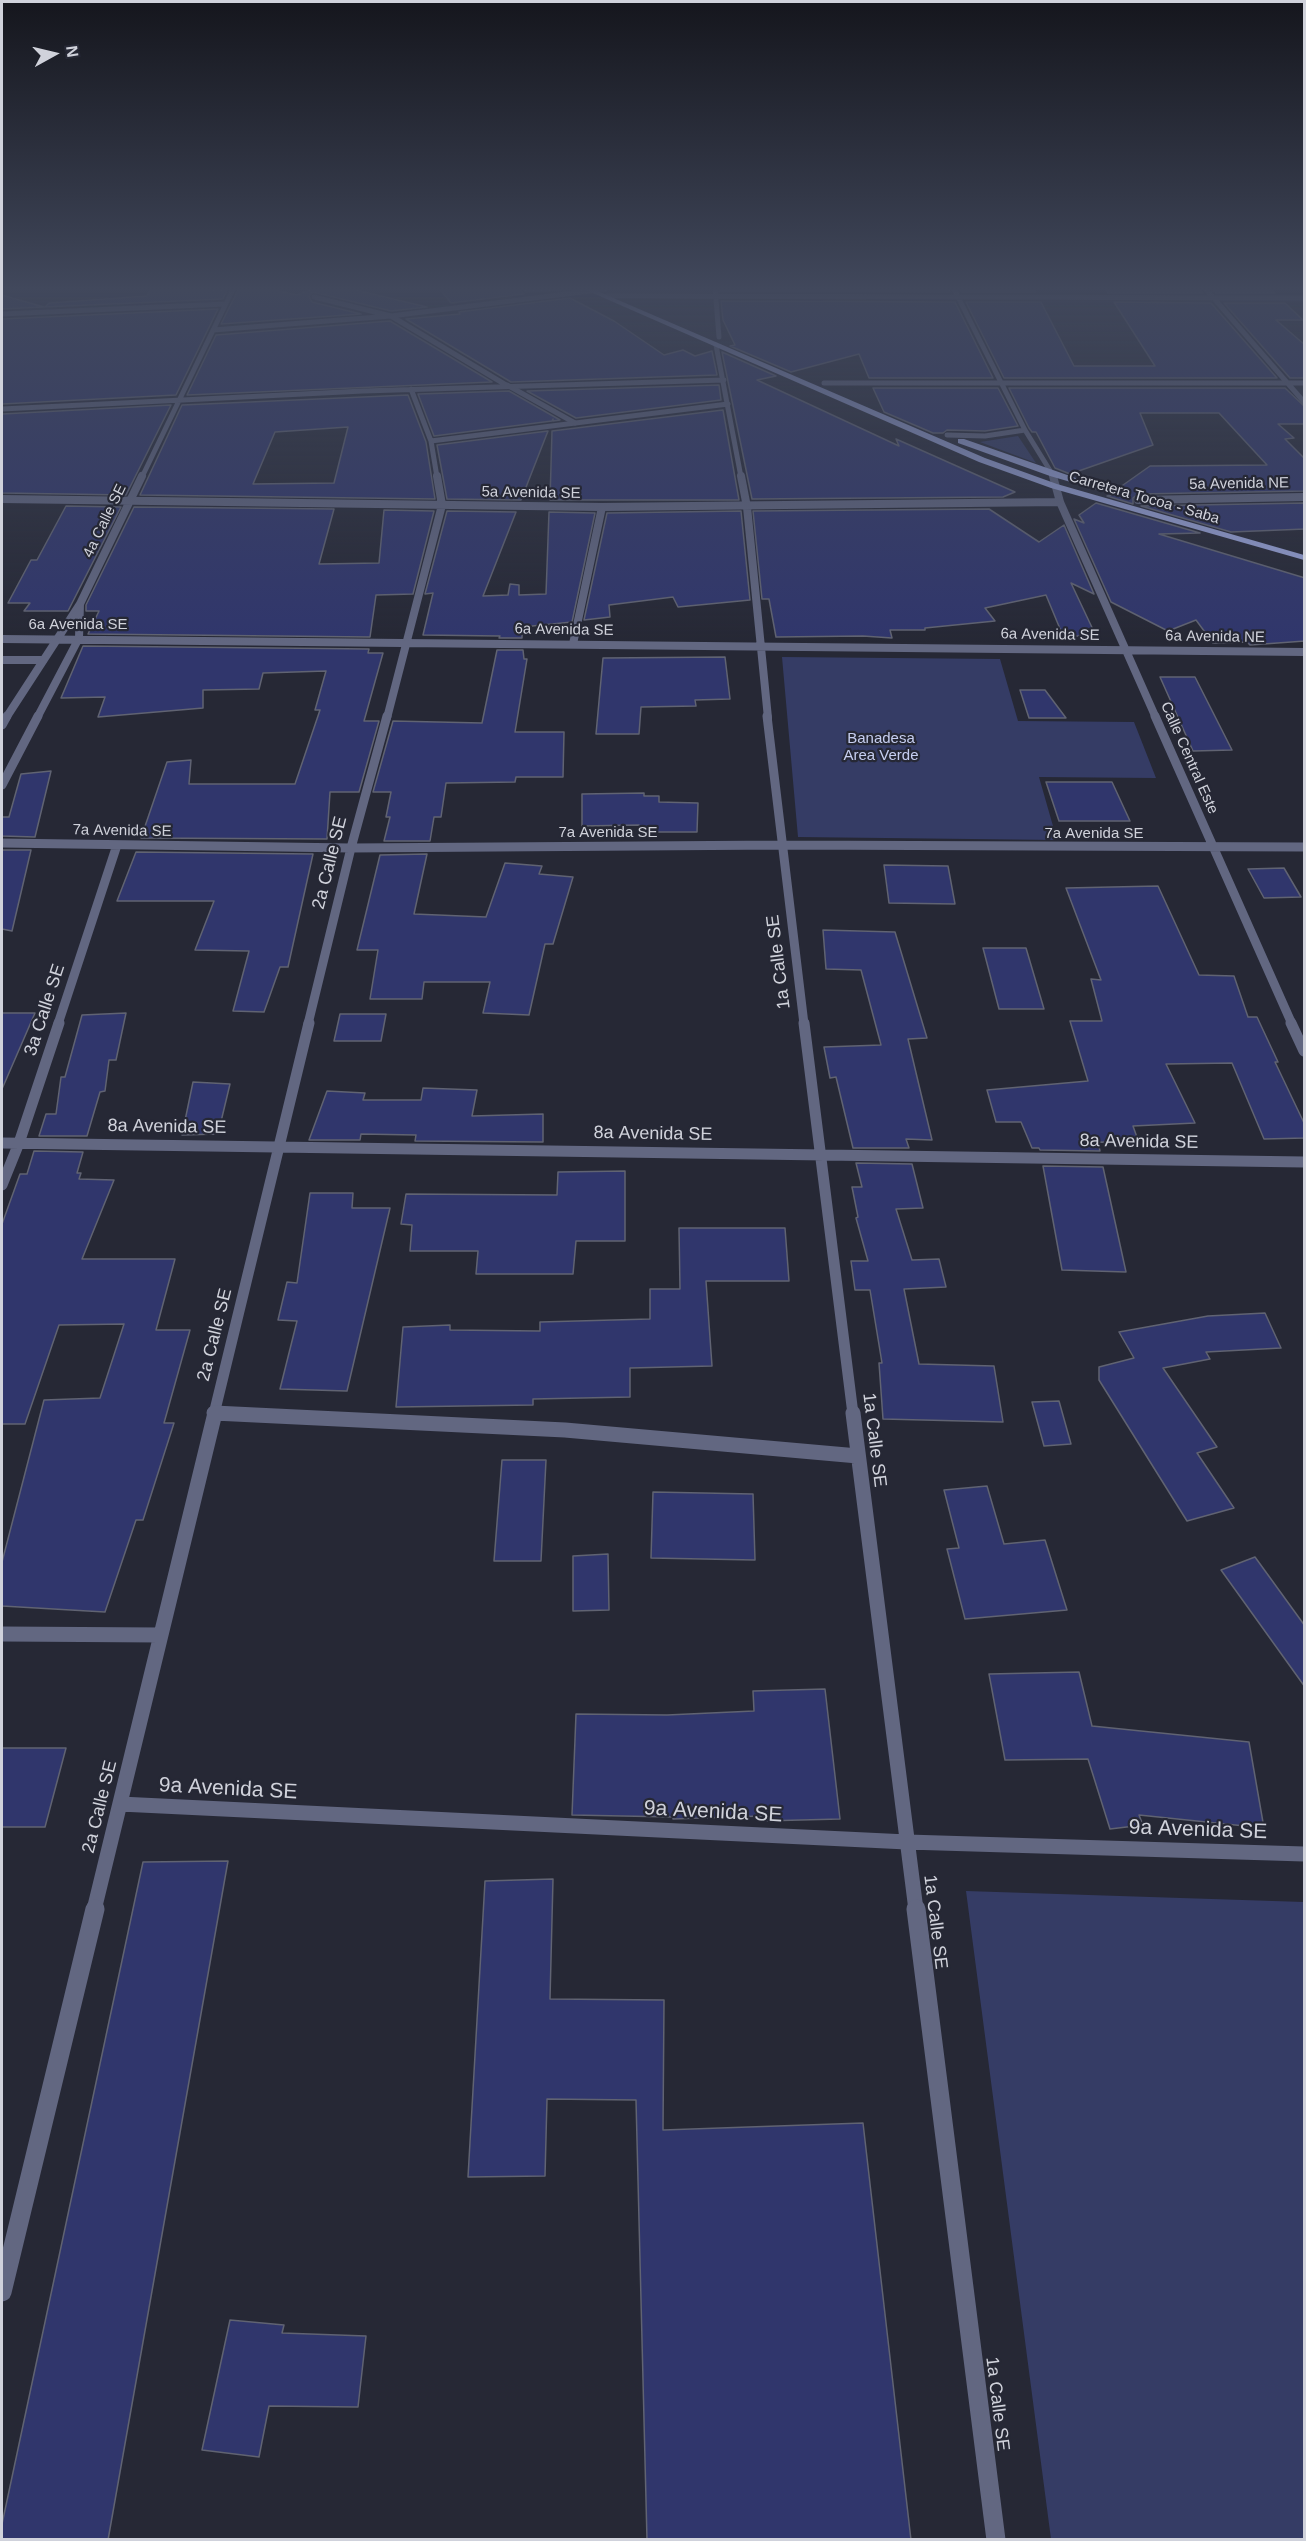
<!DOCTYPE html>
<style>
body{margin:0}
#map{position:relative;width:1306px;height:2541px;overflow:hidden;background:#262835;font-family:Arial,sans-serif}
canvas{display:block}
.frame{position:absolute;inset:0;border:3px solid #d0d2db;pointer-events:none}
.north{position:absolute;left:24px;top:24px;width:60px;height:60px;-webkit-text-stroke:4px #262835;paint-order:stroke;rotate:82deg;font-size:16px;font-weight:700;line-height:24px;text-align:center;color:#d0d2db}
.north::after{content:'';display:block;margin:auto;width:21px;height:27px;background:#d0d2db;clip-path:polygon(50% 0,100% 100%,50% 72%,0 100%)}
</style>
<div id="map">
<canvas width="1306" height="2541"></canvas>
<div class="frame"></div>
<div class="north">N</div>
</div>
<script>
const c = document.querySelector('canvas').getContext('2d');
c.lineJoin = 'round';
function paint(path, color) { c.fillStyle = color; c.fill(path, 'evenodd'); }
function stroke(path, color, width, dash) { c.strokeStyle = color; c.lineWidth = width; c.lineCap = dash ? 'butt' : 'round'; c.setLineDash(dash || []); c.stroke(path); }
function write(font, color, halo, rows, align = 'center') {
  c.font = font + ' Arial,sans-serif'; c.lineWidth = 4.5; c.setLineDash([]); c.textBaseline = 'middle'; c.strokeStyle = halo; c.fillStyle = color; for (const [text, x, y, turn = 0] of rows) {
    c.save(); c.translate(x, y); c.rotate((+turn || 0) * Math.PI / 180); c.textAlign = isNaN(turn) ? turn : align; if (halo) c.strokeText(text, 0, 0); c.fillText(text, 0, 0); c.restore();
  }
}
const green = new Path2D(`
 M1018,436L1036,463L980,442Z
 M782,657L1000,659L1018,721L1134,722L1156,778L1039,777L1057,840L798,837Z
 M966,1891L1304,1902V2539H1051Z`);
const building = new Path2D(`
 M318,287H343L427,307L391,311L313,292L309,296L312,302L361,314L221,324L238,290L264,288L297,295Z
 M438,287H522L521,291L524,294L451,303Z
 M720,287H948L950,292L720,291Z
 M959,287H1033L1036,292H961Z
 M1104,287H1199L1203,293H1108Z
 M1211,287H1269L1275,293H1216Z
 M214,288L212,291L227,290L223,299L45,307L49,303L147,296L151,289Z
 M2,295L44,307L2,309Z
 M570,298L614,321L664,355L683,350L695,356L712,351L717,375L511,382L406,319L460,314L459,312Z
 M721,301L955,302L993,378H869L859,354L791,372L730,346L735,345L723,320Z
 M966,302H1041L1074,366H1155L1114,302L1211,303L1277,378H1004Z
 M1224,303H1285L1303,320H1276L1305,345V378H1290Z
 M218,309L176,395L2,404V319Z
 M390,321L492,382L187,395L216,335Z
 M722,352L776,376L757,380L899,446L896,439L1015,492L1003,497L752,499Z
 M719,385L721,400L576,418L527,391Z
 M873,388H998L1018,426L985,431L947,430L943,433H933L884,412Z
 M1009,388H1285L1305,407V424H1278L1294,438L1285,439L1305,459V491L1138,494L1133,498V504L1107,496L1117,494L1116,490L1150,466L1267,465L1219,413H1140L1153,445L1070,474L1055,468L1036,432H1032L1029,428Z
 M509,391L560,420L553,421V419L552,421L434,436L418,394Z
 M408,395L426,442L435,499L140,495L182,405ZM348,427L334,483L253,484L275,432Z
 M171,405L126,495L2,493V414Z
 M723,410L739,500H550L552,431Z
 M548,431L521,500L447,499L437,445Z
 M1096,503L1200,533L1159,534L1305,578V641L1250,645L1247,642L1213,643L1196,620L1168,631L1111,602L1074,519L1084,523L1079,515Z
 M1305,503V529L1231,532L1141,506Z
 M66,506L121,507L68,611H24L30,603H8L31,560H37Z
 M134,507L334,509L319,564L379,563L384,510L434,511L413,594L376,595L370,637L88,634L99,611H86V605Z
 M989,509L1039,542L1064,525L1094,594L1071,583L1096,636H1063L1046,595L985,608L995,621L925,628V630H890L892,638L863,636L776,637L769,599H762L753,511Z
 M447,511L516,512L483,596L508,595L510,584L519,585V595L546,594L549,512L595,513L572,622L522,627V638H499L500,636L423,635L433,593L425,594Z
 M741,511L750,600L678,607L673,597L609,605L610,617L584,620L607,513Z
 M83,646L369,649L368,653H383L364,721H379L359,792H330L327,839L141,838L167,762L191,760L189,784H295L320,710H315L326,671L263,673L259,689L203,690V708L98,717L105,697L61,698Z
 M497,650H523L524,659H527L515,732H564L563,777H516L515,782L446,783L441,817H434L430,841H384L390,817H386L391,792H373L393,721L482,723Z
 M725,657L730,699L695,700L696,706L641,707L639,734H596L603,658Z
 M1160,677H1195L1232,750L1193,751Z
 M1020,690H1045L1066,718H1029Z
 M51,771L35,837L2,836V817H9L21,774Z
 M1046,782H1112L1130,821H1059Z
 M644,793V796H659V802L698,803L697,832H639V825L582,826V794Z
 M2,850H31L12,931L2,929Z
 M136,852L313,854L288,967H280L264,1012L233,1011L249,951L195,950L214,901H117Z
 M427,854L414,914L486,917L505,863L542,866L539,874L573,877L553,944H545L529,1015L483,1013L490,982H424L422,999H370L378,950H357L380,855Z
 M884,865L948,866L955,904L889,903Z
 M1284,868L1301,897L1264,898L1248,869Z
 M1158,886L1199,975L1234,976L1248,1017H1257L1278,1062H1275L1305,1125V1138L1264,1139L1232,1063L1166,1064L1195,1123L1133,1126L1139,1143L1098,1142L1100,1151L1040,1150L1039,1148H1032L1021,1122H996L987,1090L1088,1081L1070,1021H1102L1091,979L1101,980L1066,888Z
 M823,930L895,932L927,1038L908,1039L932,1140L906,1139L909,1148H853L836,1077L830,1078L824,1047L881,1045L861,970L826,969Z
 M983,948H1026L1044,1009H999Z
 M2,1013H35L2,1089Z
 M126,1013L116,1060H109L105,1091L100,1092L87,1136H39L46,1114H56L61,1077H65L82,1015Z
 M340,1014H386L381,1041H334Z
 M193,1082L230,1084L218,1134L182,1135Z
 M423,1088L477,1090L472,1116L543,1114V1142L415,1141L416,1135L361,1134L360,1140H309L327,1091L365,1093L363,1100H421Z
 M34,1151L83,1152L77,1173H81L79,1179L114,1180L82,1259H175L156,1330H190L164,1423H174L143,1520H136L105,1612L2,1606V1562L44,1400L100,1398L124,1324L59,1325L25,1424H2V1224L20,1174H27Z
 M856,1163L912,1164L923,1208L896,1209L912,1260L939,1259L946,1287L904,1289L919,1364L994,1366L1003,1422L883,1419L879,1363H882L870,1290H855L851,1261H868L856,1218L858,1217L852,1187H862Z
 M1043,1166L1103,1167L1126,1272L1062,1270Z
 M625,1171V1241H576L573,1274H476L478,1251H410L412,1225L401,1224L406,1194L557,1195L558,1172Z
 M310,1193H353L352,1208H390L347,1391L280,1389L297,1321L278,1320L287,1282L297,1283Z
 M679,1228H785L789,1281H706L712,1366L630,1368V1397L533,1399V1405L396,1407L403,1327L450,1325V1330L540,1331V1322L650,1319V1289H680Z
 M1265,1313L1281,1348L1206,1352L1210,1359L1163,1368L1217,1447L1197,1453L1234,1508L1187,1521L1099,1380V1367L1134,1358L1119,1332L1208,1316Z
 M1059,1401L1071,1444L1044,1446L1032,1402Z
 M502,1460H546L541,1561H494Z
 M987,1486L1004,1544L1045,1540L1067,1610L965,1619L947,1549L959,1548L944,1490Z
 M653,1492L753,1494L755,1560L651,1558Z
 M608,1554L609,1610L573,1611V1556Z
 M1255,1557L1305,1626V1687L1221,1570Z
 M1079,1672L1092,1726L1249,1742L1264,1828L1139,1815L1143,1825L1110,1829L1088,1759L1005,1760L989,1674Z
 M825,1689L840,1819L762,1821V1816L673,1819V1817L572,1815L576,1714L667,1715L754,1711L753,1691Z
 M2,1748H66L45,1827H2Z
 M228,1861L108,2540H2V2524L143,1862Z
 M553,1879L550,1999L664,2000L663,2130L863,2123L911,2540H647L636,2100L547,2099L545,2176L468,2177L485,1881Z
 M230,2320L284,2325L282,2333L366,2336L358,2407L269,2406L259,2457L202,2450Z`);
const laneFar1 = new Path2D(`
 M526,290L576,287
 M507,385L575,423`);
const lane = new Path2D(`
 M2,660H43`);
const streetFar5 = new Path2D(`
 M715,287L719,337
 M953,287L1025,430L1054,477
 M1204,287L1304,402
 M606,296L1304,298
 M314,297L391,316L506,385
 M2,314L225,304
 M213,330L391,316L606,289
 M716,345L741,477
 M824,383H1304
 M411,389L431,441L437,477
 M2,409L363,391L724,380
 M947,435L985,436L1025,430
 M431,441L728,404
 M142,477L234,287`);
const streetFar4 = new Path2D(`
 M741,476L747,507L768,718
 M1053,476L1060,502L1156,718
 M2,499L602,507L1060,502
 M1138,500L1304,497
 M2,639L1304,652
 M573,644L602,507
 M6,718L80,604L142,476
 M37,718L79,638L80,604
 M387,718L442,505L437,476`);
const streetFar3 = new Path2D(`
 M767,716L804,1024
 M1155,716L1292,1024
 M2,725L7,716
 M2,785L38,716
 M2,843L351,848L783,845L1304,847
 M58,1024L117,845
 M308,1024L351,848L387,716`);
const streetFar2 = new Path2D(`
 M804,1023L853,1414
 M1291,1023L1304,1051
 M2,1143L1304,1162
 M2,1185L19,1143L59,1023
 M214,1413L235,1414
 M214,1414L309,1023`);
const streetFar1 = new Path2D(`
 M214,1413L565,1430L858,1456
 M853,1413L916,1910
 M2,1634L161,1635
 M120,1804L907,1842L1304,1854
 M94,1910L215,1413`);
const street = new Path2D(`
 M916,1909L996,2540
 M2,2292L95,1909`);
const primary = new Path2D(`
 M579,287H588L985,458L1057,484L1304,555V560L1051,488L979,462Z
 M958,439H964L1116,492L1112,494L1050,476L958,443Z`);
const farStreetnames = [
 ["5a Avenida NE",1239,484,-1],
 ["5a Avenida SE",531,493,1],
 ["Carretera Tocoa - Saba",1144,498,16],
 ["4a Calle SE",105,521,-64],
 ["6a Avenida SE",78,625],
 ["6a Avenida SE",564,630,1],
 ["6a Avenida SE",1050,635,1],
 ["6a Avenida NE",1215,637,1],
 ["Calle Central Este",1189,758,66],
 ["7a Avenida SE",122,831,1],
 ["7a Avenida SE",608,833],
 ["7a Avenida SE",1094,834]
];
const farParknames = [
 ["Banadesa",881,739],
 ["Area Verde",881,756]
];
const streetNames = [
 ["2a Calle SE",330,863,-76],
 ["1a Calle SE",779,962,-97],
 ["3a Calle SE",45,1010,-72],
 ["8a Avenida SE",167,1127,1],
 ["8a Avenida SE",653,1134,1],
 ["8a Avenida SE",1139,1142,1],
 ["2a Calle SE",215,1335,-76],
 ["1a Calle SE",874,1440,83],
 ["2a Calle SE",100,1807,-76],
 ["1a Calle SE",935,1922,83],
 ["1a Calle SE",997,2404,83]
];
const nearStreetnames = [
 ["9a Avenida SE",228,1789,3],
 ["9a Avenida SE",713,1812,3],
 ["9a Avenida SE",1198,1830,2]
];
paint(green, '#353c65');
paint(building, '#30366c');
stroke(building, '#606372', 1.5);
stroke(laneFar1, '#626781', 5);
stroke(lane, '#626781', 8);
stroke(streetFar5, '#626781', 5);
stroke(streetFar4, '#626781', 8);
stroke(streetFar3, '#626781', 9);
stroke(streetFar2, '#626781', 11);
stroke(streetFar1, '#626781', 15);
stroke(street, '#626781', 19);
paint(primary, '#9aa5da');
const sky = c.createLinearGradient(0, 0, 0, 643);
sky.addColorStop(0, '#15161d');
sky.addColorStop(0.45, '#41485c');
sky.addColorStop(1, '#41485c00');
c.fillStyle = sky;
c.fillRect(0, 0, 1306, 643);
write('15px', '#d0d2db', '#262835', farStreetnames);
write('15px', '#c6cef0', '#262835', farParknames);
write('18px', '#d0d2db', '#262835', streetNames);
write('21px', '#d0d2db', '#262835', nearStreetnames);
</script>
